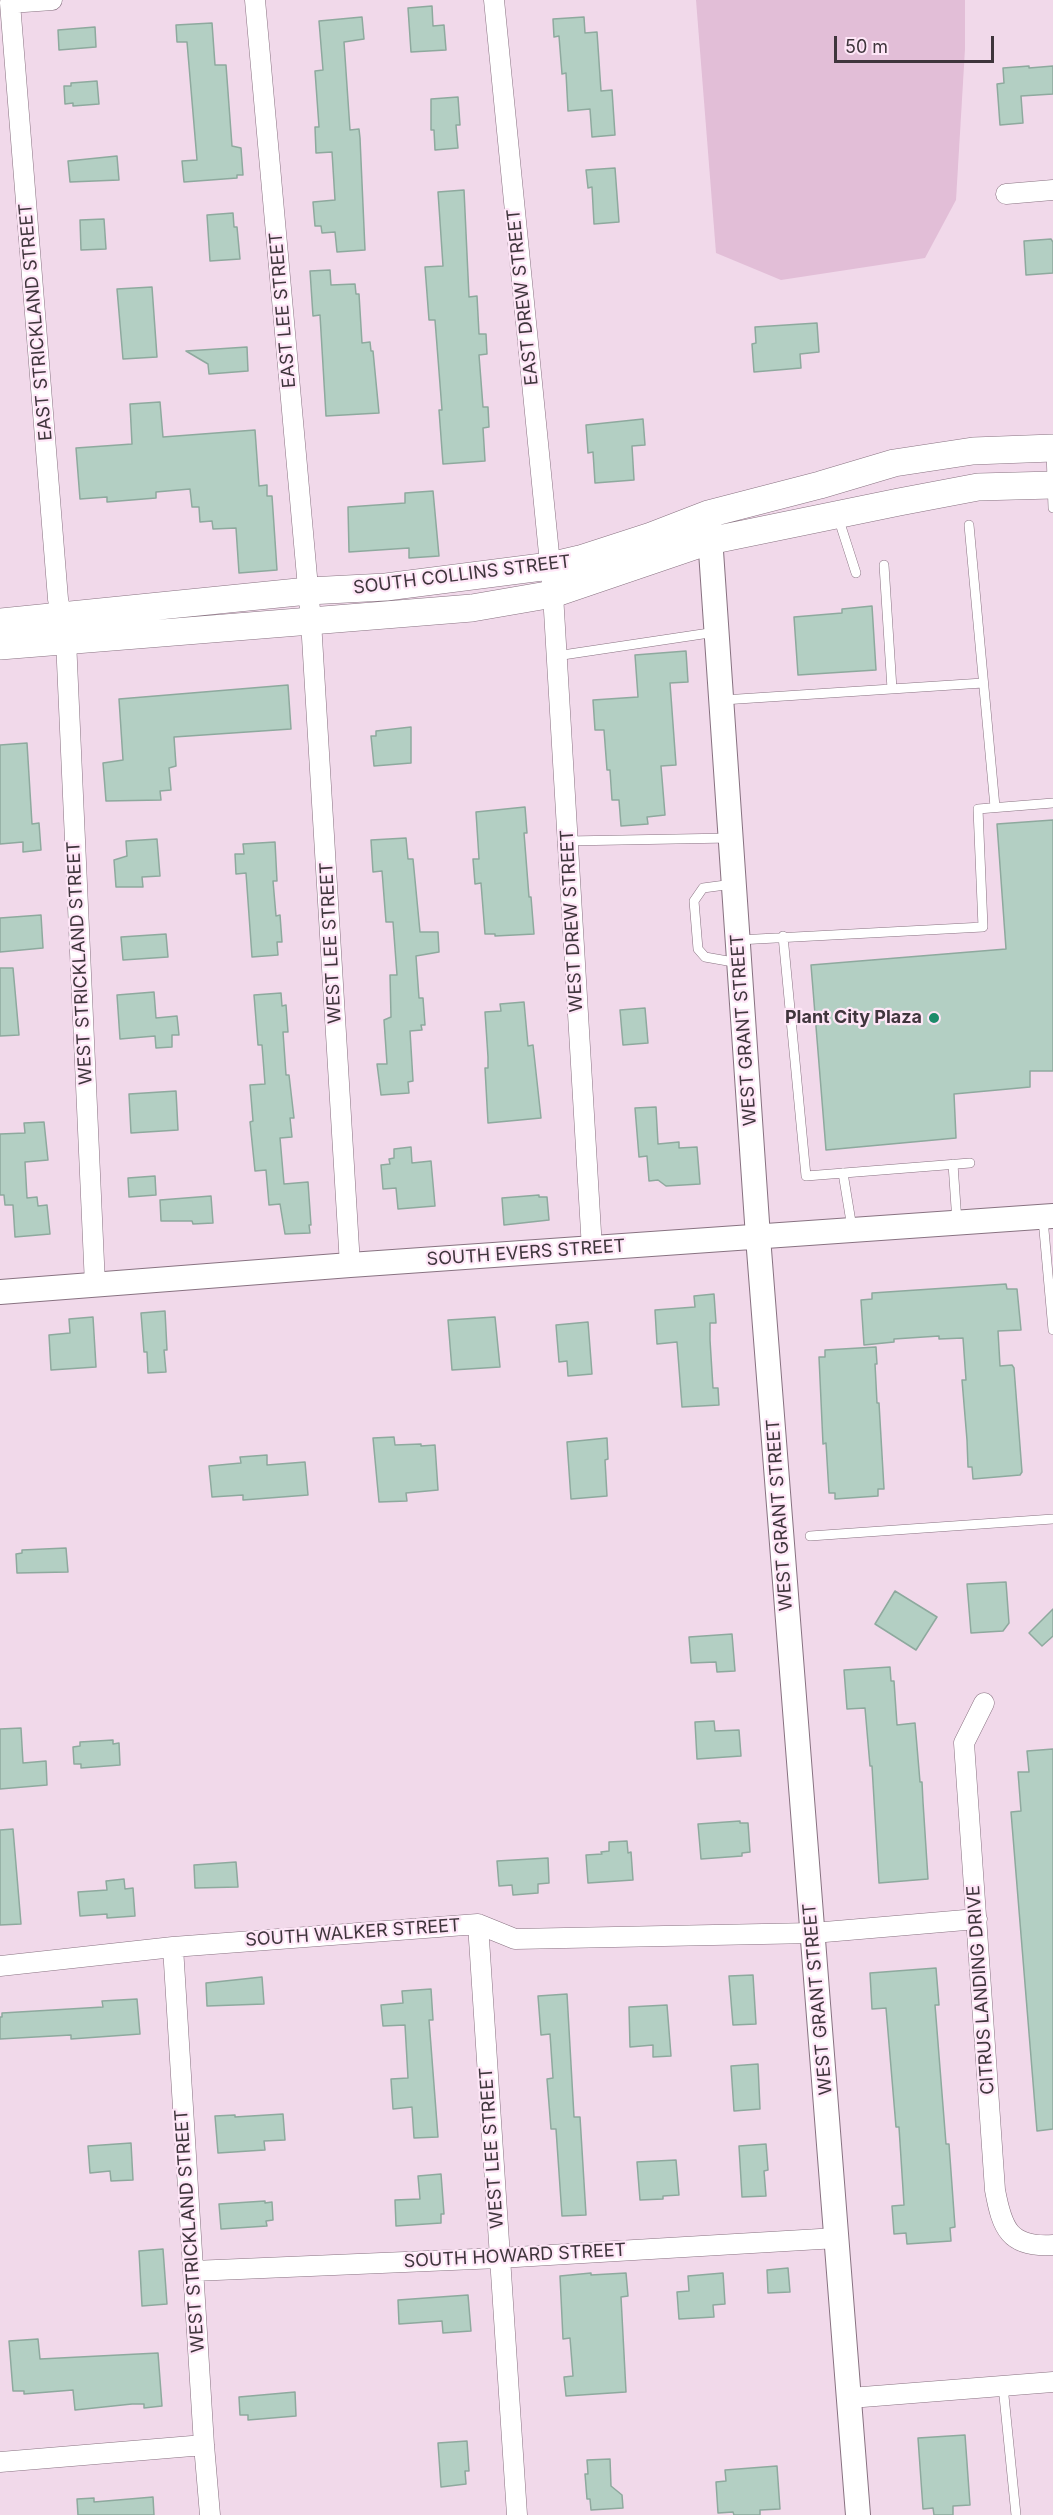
<!DOCTYPE html>
<style>
body{margin:0}
#map{position:relative;width:1053px;height:2515px;overflow:hidden;background:#f1d9ea;font-family:Inter,sans-serif}
canvas{display:block}
.scale{position:absolute;left:834px;top:36px;width:160px;height:27px;box-sizing:border-box;border:3px solid #3f353c;border-top:0;padding-left:8px;font-size:18px;line-height:21px;white-space:nowrap;color:#3f353c;-webkit-text-stroke:4px #fee6f7;paint-order:stroke}
</style>
<div id="map">
<canvas width="1053" height="2515"></canvas>
<div class="scale">50 m</div>
</div>
<script>
const c = document.querySelector('canvas').getContext('2d');
c.lineJoin = 'round';
function paint(path, color) { c.fillStyle = color; c.fill(path, 'evenodd'); }
function stroke(path, color, width, dash) { c.strokeStyle = color; c.lineWidth = width; c.lineCap = dash ? 'butt' : 'round'; c.setLineDash(dash || []); c.stroke(path); }
function write(font, color, halo, rows, align = 'center') {
  c.font = font + ' Inter,sans-serif'; c.lineWidth = 4.5; c.setLineDash([]); c.textBaseline = 'middle'; c.strokeStyle = halo; c.fillStyle = color; for (const [text, x, y, turn = 0] of rows) {
    c.save(); c.translate(x, y); c.rotate((+turn || 0) * Math.PI / 180); c.textAlign = isNaN(turn) ? turn : align; if (halo) c.strokeText(text, 0, 0); c.fillText(text, 0, 0); c.restore();
  }
}
const green = new Path2D(`
 M696,0H965V49L956,200L925,258L781,280L716,253Z`);
const building = new Path2D(`
 M432,6L433,26L444,25L446,50L411,52L408,8Z
 M362,17L364,39L344,42L350,130L359,129L360,138L365,250L337,252L335,232L322,233L321,226H315L313,202L335,200L332,152L316,153L315,127H319L315,71L323,70L319,21Z
 M584,17L585,33L597,32L601,91L612,90L615,135L592,137L590,109L568,111L566,73L562,74L559,36L554,37L553,19Z
 M212,23L215,65H226L232,146L241,148L243,175H237V178L184,182L182,161L197,160L187,42H177L176,25Z
 M95,27L96,47L59,50L58,30Z
 M1029,66V68L1053,66V94L1021,96L1023,123L1000,125L997,84L1004,83L1003,68Z
 M97,81L99,104L73,106V103L65,104L64,86H71V83Z
 M458,97L460,125H456L458,148L435,150L434,130H431V99Z
 M117,156L119,180L70,182L68,161Z
 M615,168L619,222L594,224L592,187L588,188L586,170Z
 M464,190L469,297L477,296L479,334H486L487,354L479,355L483,407H488L489,427L483,428L485,461L443,464L439,410H442L435,320H429L425,267L443,266L438,192Z
 M233,213L234,227H237L240,259L210,261L207,215Z
 M104,219L106,249L81,250L80,220Z
 M1051,239L1053,242V273L1026,275L1024,241Z
 M330,270L331,285L355,284L356,294H359L362,343L370,342L371,351H373L379,413L326,416L320,315L313,316L310,271Z
 M152,287L157,357L123,359L117,289Z
 M817,323L819,352L800,354L801,368L754,372L752,344L756,343L755,327Z
 M247,347L248,371L209,374L208,364L186,351Z
 M160,402L163,437L255,430L259,486L267,485V496H272L277,570L239,573L236,528L213,529L212,521L200,522L199,507H192L190,489L156,492V498L107,502V497L80,499L76,448L132,444L130,404Z
 M643,419L645,445L632,446L634,480L595,483L593,452L588,453L586,425Z
 M433,491L439,556L409,558V548L349,552L348,507L405,503V493Z
 M872,606L876,670L798,675L794,617L842,613V609Z
 M686,651L688,682L670,683L676,765L661,766L665,815L647,817L648,824L621,826L619,800H612L610,770H607L604,730H595L593,700L638,697L635,655Z
 M288,685L291,729L174,737L176,766L169,768L171,790L160,791L161,800L106,801L103,763L123,760L119,699Z
 M411,727V763L374,766L371,736H376V731Z
 M27,743L32,824L39,823L41,850L23,852V842L0,844V745Z
 M525,807L527,833H524L529,897H531L534,934L495,936V934H485L481,883L475,884L473,859H479L476,812Z
 M1053,820V1071H1030V1087L954,1094L956,1138L826,1150L811,965L1006,949L997,824Z
 M406,838L408,859H413L420,932H438L439,952L416,956L419,998H423L425,1025H421L422,1030L410,1031L413,1081L408,1082L409,1093L381,1095L377,1064H387L384,1020L391,1017L390,975H397L393,922H386L382,871L373,872L371,840Z
 M157,839L160,876L142,877L143,887H116L114,860L127,856L126,841Z
 M275,842L277,881H273L276,916L280,915L282,942H277L278,955L252,957L246,873L236,874L235,854H244L243,844Z
 M41,915L43,948L0,952V918Z
 M166,934L168,957L123,960L121,937Z
 M0,968H13L19,1035L0,1036Z
 M154,992L156,1018L177,1016L179,1035H172V1047L156,1048L155,1036L120,1039L117,995Z
 M281,993L282,1006L286,1005L288,1032H283L286,1075H289L294,1118H290L292,1137L280,1138L284,1184L308,1182L311,1225H309L310,1233L285,1234L280,1204L269,1205L266,1170L255,1171L250,1122L253,1121L250,1085L265,1084L262,1045H258L254,995Z
 M524,1002L528,1046L533,1045L541,1118L488,1123L485,1068H488V1057L485,1012L501,1011L500,1004Z
 M645,1008L648,1043L623,1045L620,1010Z
 M176,1091L178,1130L131,1133L129,1094Z
 M656,1107L658,1144L679,1142V1148L697,1147L700,1184L666,1186L658,1180L649,1181L647,1156L639,1157L635,1108Z
 M44,1122L48,1160L25,1162L27,1198L37,1197L38,1206L47,1205L50,1234L15,1237L13,1205H5L4,1195H0V1134L25,1133L24,1123Z
 M411,1147L412,1163L431,1161L435,1206L398,1209L396,1188L383,1189L381,1165L390,1164L389,1159L394,1158V1149Z
 M155,1176L156,1195L129,1197L128,1178Z
 M539,1195V1197H547L549,1220L504,1225L502,1198Z
 M211,1196L213,1223L193,1224L192,1221H161L160,1200Z
 M1006,1284L1007,1289H1017L1021,1330L998,1331L1000,1366L1012,1365L1014,1368L1022,1472L1020,1475L973,1479L972,1467H968L967,1440L962,1380H966L963,1338L939,1339V1336L894,1339V1342L864,1345L861,1300L872,1299V1293Z
 M714,1294L716,1323H710V1340L713,1388H718L719,1405L682,1407L677,1342L657,1344L655,1310L695,1307L694,1296Z
 M165,1311L167,1350H164L166,1372L148,1373L147,1352H144L141,1313Z
 M93,1317L96,1367L51,1370L49,1335L70,1333L69,1319Z
 M495,1317L500,1367L452,1370L448,1320Z
 M588,1322L592,1374L568,1376L567,1361L559,1362L556,1325Z
 M876,1347L877,1364H875L877,1403H879L884,1489H878V1496L835,1499V1493H829L826,1443L823,1444L819,1357H825V1350Z
 M394,1437L395,1445L421,1444V1446L435,1445L438,1490L406,1493L407,1501L379,1502L373,1438Z
 M607,1438L608,1459L605,1460L607,1496L571,1499L567,1442Z
 M267,1455V1465L305,1462L308,1495L243,1500V1495L212,1497L209,1466L241,1463L240,1457Z
 M66,1548L68,1572L17,1573L16,1554L22,1553V1550Z
 M1006,1582L1009,1623L1003,1631L971,1633L967,1584Z
 M895,1591L937,1617L916,1650L875,1624Z
 M1053,1609V1636L1042,1646L1029,1633Z
 M732,1634L735,1671L717,1672L716,1662L691,1663L689,1637Z
 M890,1667L891,1681H894L897,1725L915,1723L920,1782H922L923,1802L928,1879L879,1883L872,1766H870L865,1708L847,1709L844,1670Z
 M714,1721L715,1731L739,1730L741,1756L697,1759L695,1722Z
 M21,1728L23,1763L46,1761L47,1785L0,1789V1729Z
 M113,1740V1744L119,1743L120,1765L81,1768V1764H74L73,1747L80,1746V1742Z
 M1053,1749V2129L1037,2131L1011,1812L1021,1811L1018,1772H1029L1027,1751Z
 M740,1821V1823H748L750,1852L742,1853V1856L701,1859L698,1824Z
 M13,1829L21,1924L0,1925V1830Z
 M627,1841L628,1853L631,1852L633,1880L588,1883L586,1855L602,1854L601,1852L609,1851V1842Z
 M548,1858L549,1883L538,1884V1893L513,1895L512,1885L499,1886L497,1861Z
 M236,1862L238,1887L195,1888L194,1865Z
 M124,1879L125,1889L133,1888L135,1916L107,1918V1914L80,1916L78,1892L107,1890L106,1881Z
 M936,1968L939,2005H935L946,2144H949L955,2227L950,2228L951,2241L907,2244L906,2233L894,2234L892,2206L904,2205L899,2127H896L886,2008L872,2009L870,1973Z
 M753,1975L756,2024L733,2025L729,1976Z
 M262,1977L264,2004L207,2006L206,1983Z
 M431,1989L433,2020H429L438,2137L414,2138L412,2107L393,2109L391,2079L408,2078L405,2025L383,2026L381,2005L403,2003L402,1991Z
 M567,1994L574,2117H580L586,2215L562,2216L556,2129H551L547,2079L553,2078L550,2034L541,2035L538,1996Z
 M137,1999L140,2034L71,2039V2035L0,2039V2017H2V2013L103,2007L102,2001Z
 M667,2005L671,2056L653,2057V2045L630,2047L629,2007Z
 M758,2064L760,2109L734,2111L731,2066Z
 M283,2114L285,2140L264,2141L265,2150L218,2153L215,2116L235,2115V2117Z
 M131,2143L133,2180L111,2181L110,2171L90,2173L88,2146Z
 M766,2144L768,2170L764,2171L766,2196L742,2197L739,2146Z
 M676,2160L679,2195L663,2196V2199L640,2200L637,2162Z
 M441,2174L444,2214H441V2223L396,2226L395,2200L420,2199L418,2176Z
 M265,2201V2203L272,2202L273,2220L266,2221L267,2226L221,2229L219,2204Z
 M163,2249L167,2304L142,2306L139,2251Z
 M788,2268L790,2292L768,2293L767,2270Z
 M591,2273V2275L626,2273L628,2296L621,2297L626,2392L566,2396L564,2377L573,2376L570,2338L563,2339L560,2276Z
 M723,2273L725,2304L713,2305L714,2317L679,2319L677,2292L689,2291L688,2276Z
 M468,2295L471,2331L443,2333L442,2321L399,2324L398,2300Z
 M38,2339L40,2359L158,2353L162,2406L144,2408V2404H132L75,2410L73,2390L24,2394V2391H13L9,2341Z
 M295,2392L296,2416L248,2420V2415H240L239,2397Z
 M965,2435L970,2505L953,2506V2515H934L933,2508L923,2509L918,2438Z
 M467,2441L469,2471H465L466,2484L441,2487L438,2443Z
 M610,2459L611,2486L622,2495L623,2508L591,2510L590,2499H587L585,2474H588L587,2460Z
 M777,2466L780,2509L760,2510V2515H734L733,2512L718,2513L716,2482L726,2481L725,2470Z
 M153,2497L154,2515H78L77,2499L94,2498V2502Z`);
const service = new Path2D(`
 M1051,451L1053,508
 M838,517L856,573
 M969,525L995,807
 M884,565L892,689
 M556,656L716,632
 M723,700L983,683
 M568,841L730,838
 M733,884L703,888L694,901L698,949L705,957L739,963
 M783,936L806,1176L970,1163
 M738,940L983,927L978,809L1053,803
 M953,1164L957,1222
 M843,1173L852,1228
 M1043,1219L1053,1330
 M810,1536L1053,1519
 M1003,2386L1016,2515`);
const minor = new Path2D(`
 M52,0L10,3L58,599L66,640L95,1285
 M255,0L311,621L350,1265
 M494,0L553,594L592,1249
 M1006,194L1053,190
 M984,1703L964,1743L995,2190C1002,2228 1009,2248 1053,2245
 M478,1924L517,2515
 M173,1947L204,2445L210,2515
 M0,1966L173,1947L478,1924L515,1939L813,1933L977,1919
 M193,2271L499,2258L837,2238
 M850,2398L1053,2382
 M0,2462L204,2445`);
const tertiary = new Path2D(`
 M709,522L758,1237L858,2515
 M0,1292L350,1265L1053,1216`);
const secondary = new Path2D(`
 M0,622L308,591L386,587L550,566L580,559L651,536L708,514L820,485L894,463L973,451L1053,448
 M0,646L472,608L553,594L709,541L899,502L978,487L1053,485`);
const markers = [
 [934,1018,6,"#1c8b6a"]
];
const streetNames = [
 ["EAST DREW STREET",523,297,-96],
 ["EAST LEE STREET",283,310,-95],
 ["EAST STRICKLAND STREET",36,322,-95],
 ["SOUTH COLLINS STREET",462,575,-7],
 ["WEST DREW STREET",572,921,-93],
 ["WEST LEE STREET",331,943,-93],
 ["WEST STRICKLAND STREET",80,963,-93],
 ["WEST GRANT STREET",744,1030,-94],
 ["SOUTH EVERS STREET",526,1253,-4],
 ["WEST GRANT STREET",780,1515,-94],
 ["SOUTH WALKER STREET",353,1933,-4],
 ["CITRUS LANDING DRIVE",981,1990,-94],
 ["WEST GRANT STREET",818,1999,-95],
 ["WEST LEE STREET",492,2148,-94],
 ["WEST STRICKLAND STREET",190,2231,-94],
 ["SOUTH HOWARD STREET",515,2256,-3]
];
const poiNames = [
 ["Plant City Plaza",922,1018]
];
paint(green, '#e2bed7');
paint(building, '#b3cfc3');
stroke(building, '#8ea99e', 1.5);
stroke(service, '#887281', 10);
stroke(minor, '#887281', 21);
stroke(tertiary, '#887281', 26);
stroke(secondary, '#887281', 28);
stroke(service, '#fff', 9);
stroke(minor, '#fff', 20);
stroke(tertiary, '#fff', 24);
stroke(secondary, '#fff', 27);
for (const [x, y, r, color] of markers) { const dot = new Path2D(); dot.arc(x, y, r, 0, 2 * Math.PI); c.fillStyle = color; c.fill(dot); stroke(dot, '#fee6f7', 2); }
write('18px', '#3f353c', '#fee6f7', streetNames);
write('bold 18px', '#3f353c', '#fee6f7', poiNames, 'right');
</script>
